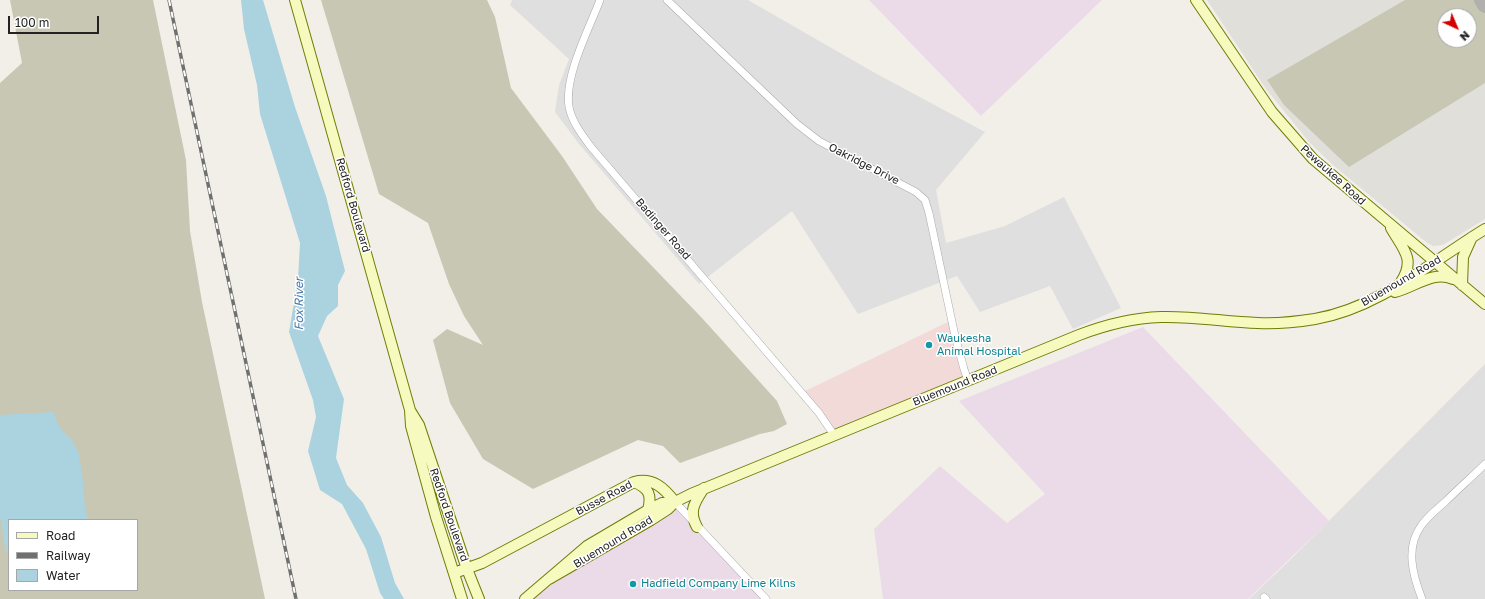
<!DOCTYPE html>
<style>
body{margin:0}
#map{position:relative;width:1485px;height:599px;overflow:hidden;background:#f2efe9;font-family:"Golos Text",sans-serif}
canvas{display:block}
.legend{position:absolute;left:8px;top:519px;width:130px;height:72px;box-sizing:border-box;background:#fff;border:1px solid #a7a7a7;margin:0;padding:5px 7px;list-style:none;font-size:12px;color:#222}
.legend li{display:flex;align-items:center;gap:8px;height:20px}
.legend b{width:20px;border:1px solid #a7a7a7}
.north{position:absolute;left:1437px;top:8px;width:40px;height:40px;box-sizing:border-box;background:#fff;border:1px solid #a7a7a7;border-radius:50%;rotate:136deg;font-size:11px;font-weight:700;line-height:16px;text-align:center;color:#222}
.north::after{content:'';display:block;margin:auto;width:14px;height:18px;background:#d40000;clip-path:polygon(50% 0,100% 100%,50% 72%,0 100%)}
.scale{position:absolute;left:8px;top:16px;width:91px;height:18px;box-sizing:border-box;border:2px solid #222;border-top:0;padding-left:5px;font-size:12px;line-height:14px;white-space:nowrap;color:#222;-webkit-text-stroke:3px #fff;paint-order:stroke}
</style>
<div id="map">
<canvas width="1485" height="599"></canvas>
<ul class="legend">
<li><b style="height:5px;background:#f7fabf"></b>Road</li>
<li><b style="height:5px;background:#707070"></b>Railway</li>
<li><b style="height:11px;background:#aad3df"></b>Water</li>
</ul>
<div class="north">N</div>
<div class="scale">100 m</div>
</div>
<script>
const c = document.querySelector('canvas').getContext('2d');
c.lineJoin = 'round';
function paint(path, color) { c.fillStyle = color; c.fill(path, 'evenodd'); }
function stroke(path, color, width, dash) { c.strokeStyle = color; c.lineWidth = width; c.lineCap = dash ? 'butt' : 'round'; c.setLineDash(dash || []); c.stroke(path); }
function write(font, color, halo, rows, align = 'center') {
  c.font = font + ' "Golos Text",sans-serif'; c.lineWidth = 3; c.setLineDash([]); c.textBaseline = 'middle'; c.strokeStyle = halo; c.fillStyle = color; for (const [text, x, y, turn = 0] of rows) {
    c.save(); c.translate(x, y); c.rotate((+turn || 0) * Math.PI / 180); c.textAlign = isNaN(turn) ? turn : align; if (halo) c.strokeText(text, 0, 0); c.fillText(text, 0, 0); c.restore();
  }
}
const residential = new Path2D(`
 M512,0H748L875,73L985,132L936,190L946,243L1005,226L1064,197L1121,308L1073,329L1050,286L980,312L957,276L858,314L792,211L699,284L579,144L555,112L559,85L569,59L510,5Z
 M1485,364V599H1249L1290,560Z`);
const commercial = new Path2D(`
 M952,320L968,381L834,435L801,393Z`);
const industrial = new Path2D(`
 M869,0H1102L981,116Z
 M1143,327L1329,521L1248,599H883L874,529L940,466L1007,523L1045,494L959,401Z
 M675,502L766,599H525Z`);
const airport = new Path2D(`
 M1207,0H1485V219L1443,245L1433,246L1426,242L1333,165L1310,143L1266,89ZM1445,16H1469V40H1445Z`);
const construction = new Path2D(`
 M10,0H153L186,160L190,231L202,302L265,599H0V83L22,63ZM9,520H137V590H9Z
 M321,0H487L495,17L511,88L562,156L597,209L702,318L777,401L787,424L774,431L760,434L680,463L663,446L638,440L533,489L483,459L450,403L433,340L447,329L483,345L464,316L449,284L428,223L379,194Z
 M1405,0H1485V83L1349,167L1284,105L1267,80ZM1445,16H1469V40H1445Z`);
const water = new Path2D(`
 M241,0H263L295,107L326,196L345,271L338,285V306L327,316L318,336L344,399L336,458L347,485L363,503L381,537L395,583L404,599H384L380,593L366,549L342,504L320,490L308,451L316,417L313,400L289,332L298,279L300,243L260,114L257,85L244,29Z
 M54,412L56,420L61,429L71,439L78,451L82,473L85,508L88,520H9V551L6,552L0,517V415Z`);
const taxiway = new Path2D(`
 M1482,0L1485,5`);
const minor = new Path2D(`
 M600,0C589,29 564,76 569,107C572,122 582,135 591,147L819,413L834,435
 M667,0L797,124L819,141L916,192L925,200L929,213L955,336L964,369L968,381
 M675,502L766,599
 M1264,597L1266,599
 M1422,599C1413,576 1405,548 1421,526C1427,517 1437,509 1445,502C1458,489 1472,477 1485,464`);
const secondary = new Path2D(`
 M295,0L410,410L411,426L436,517L462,599
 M1196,0L1272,112L1313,159L1485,304
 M1391,228C1403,249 1416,259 1401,282
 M1462,285L1463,257L1472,237
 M1395,292C1415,287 1433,270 1453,279
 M411,412L419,425L467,569L479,599
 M634,482C649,488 652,495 648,510
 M697,527C688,511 695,502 704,488
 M454,573L482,563L634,482C653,477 664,488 675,502
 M549,579L651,520L668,509L675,502L691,494L1079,335C1105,325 1133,318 1161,317C1193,316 1226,322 1258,323C1277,324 1296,322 1315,319C1379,308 1431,262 1485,229
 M525,599L587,546L648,510L662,503L675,502`);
const rail = new Path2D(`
 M169,0L296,599`);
const markers = [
 [929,345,4,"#0f9aa8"],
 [633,584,4,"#0f9aa8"]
];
const streetNames = [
 ["Oakridge Drive",864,164,27],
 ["Pewaukee Road",1333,175,42],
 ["Redford Boulevard",353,205,74],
 ["Badinger Road",663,229,49],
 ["Bluemound Road",1401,281,-30],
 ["Bluemound Road",955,386,-22],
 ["Busse Road",604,498,-28],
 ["Redford Boulevard",449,515,71],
 ["Bluemound Road",613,542,-31]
];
const cultureNames = [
 ["Waukesha",937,339],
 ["Animal Hospital",937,352],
 ["Hadfield Company Lime Kilns",641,584]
];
const waterNames = [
 ["Fox River",299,304,-90]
];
paint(residential, '#e0dfdf');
paint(commercial, '#f2dad9');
paint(industrial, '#ebdbe8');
paint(airport, '#e1dfda');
paint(construction, '#c7c7b4');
paint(water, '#aad3df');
stroke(taxiway, '#b1b0ac', 16);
stroke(minor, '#a9a9a9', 8);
stroke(secondary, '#707d05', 12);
stroke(minor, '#fff', 7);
stroke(secondary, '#f7fabf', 10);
stroke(rail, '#707070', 3.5);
stroke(rail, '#fff', 2, [6]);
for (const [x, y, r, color] of markers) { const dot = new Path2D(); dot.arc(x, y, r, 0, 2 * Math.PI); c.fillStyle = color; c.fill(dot); stroke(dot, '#fff', 1.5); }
write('11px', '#222', '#fff', streetNames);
write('11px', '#0d838f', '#fff', cultureNames, 'left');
write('italic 12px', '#4a7aab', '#fff', waterNames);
</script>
